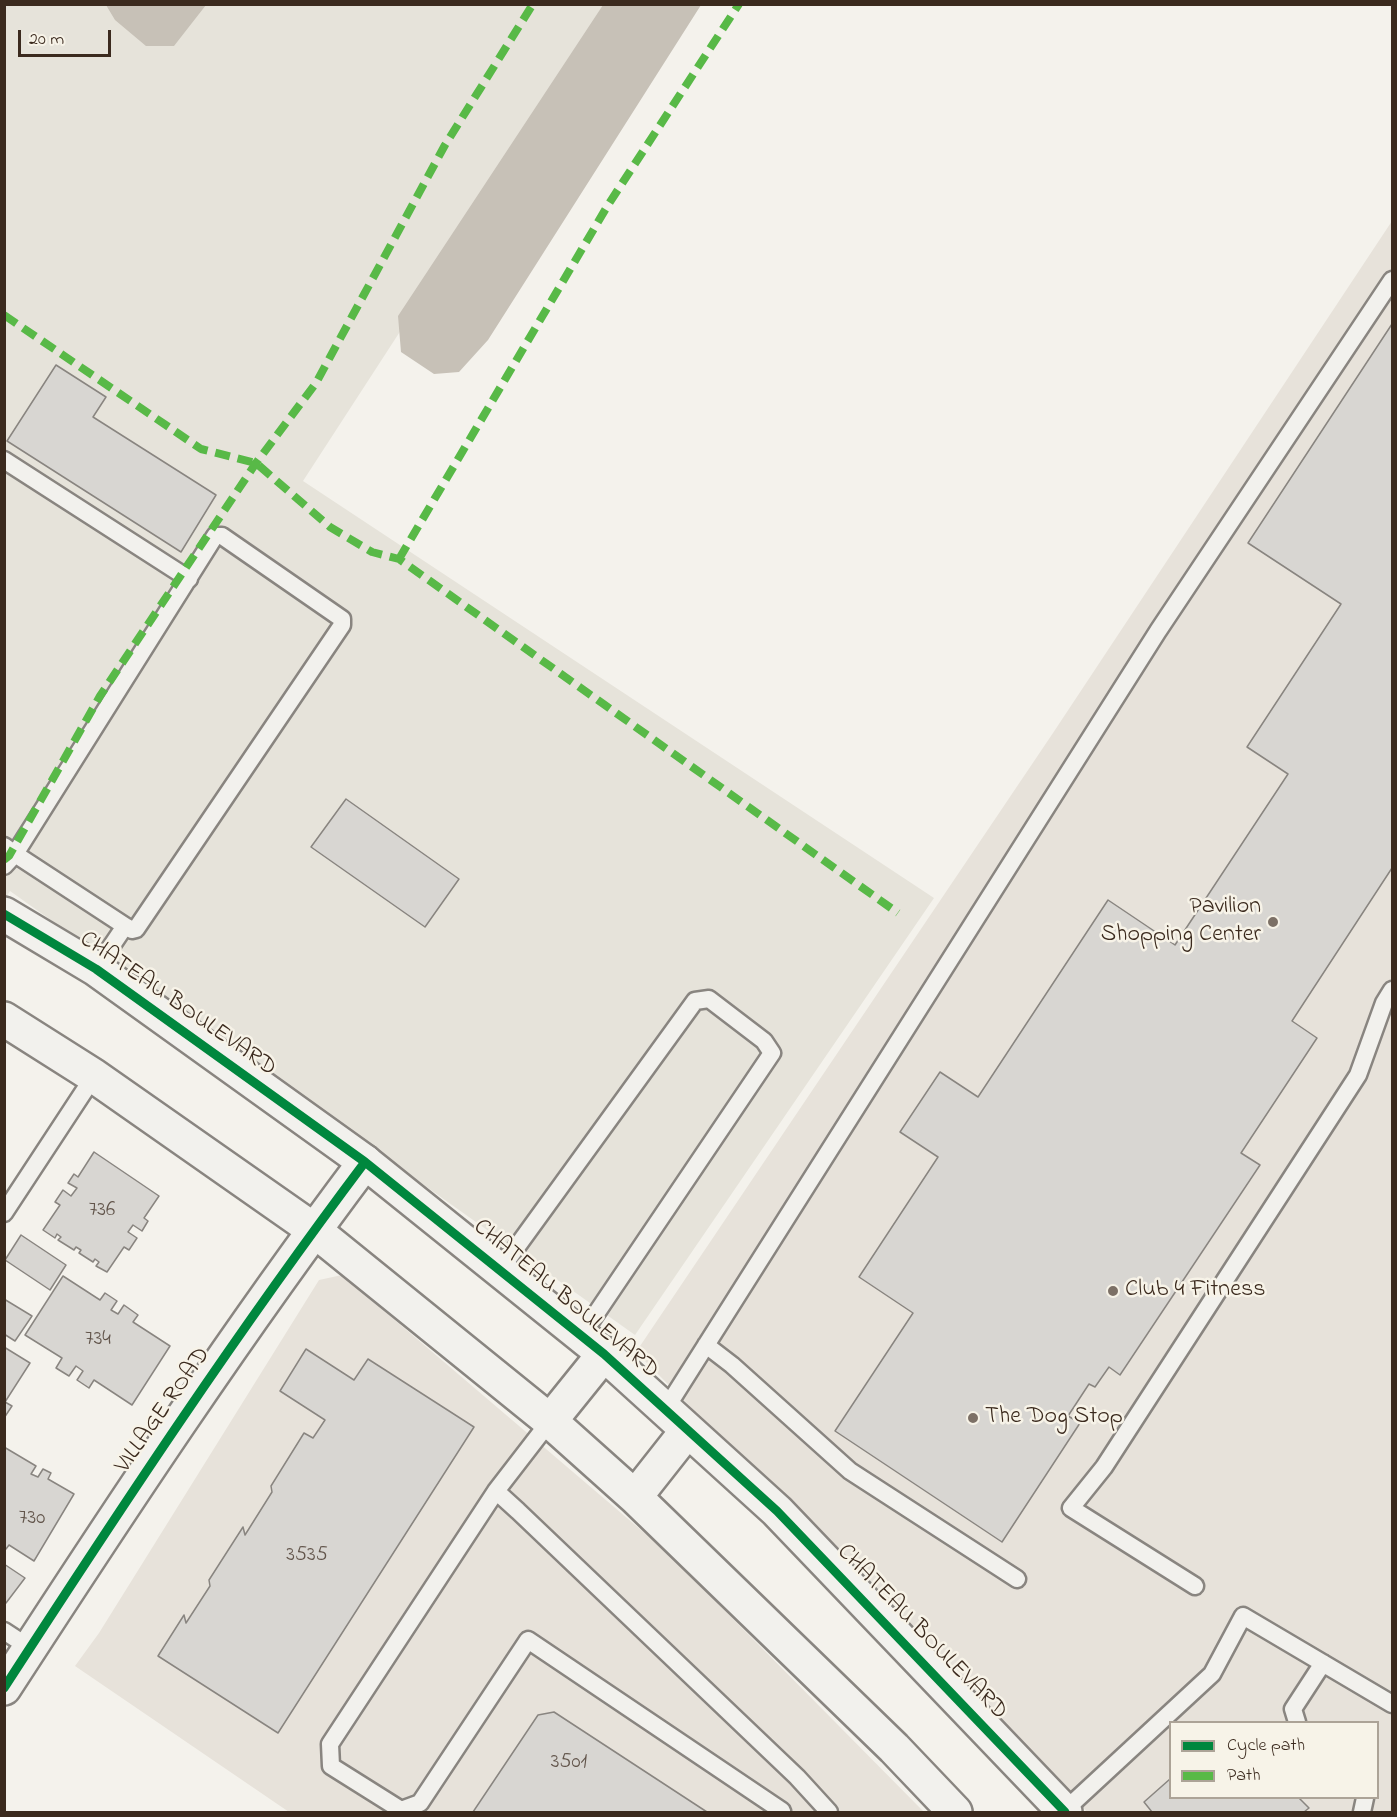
<!DOCTYPE html>
<style>
body{margin:0}
#map{position:relative;width:1397px;height:1817px;overflow:hidden;background:#f4f2ec;font-family:"Indie Flower",sans-serif}
canvas{display:block}
.frame{position:absolute;inset:0;border:6px solid #3b2a1e;pointer-events:none}
.legend{position:absolute;left:1169px;top:1721px;width:210px;height:78px;box-sizing:border-box;background:#f7f3e8;border:2px solid #aca397;margin:0;padding:8px 10px;list-style:none;font-size:18px;color:#3b2a1e}
.legend li{display:flex;align-items:center;gap:12px;height:30px}
.legend b{width:30px;border:2px solid #aca397}
.scale{position:absolute;left:18px;top:30px;width:93px;height:27px;box-sizing:border-box;border:3px solid #3b2a1e;border-top:0;padding-left:8px;font-size:18px;line-height:21px;white-space:nowrap;color:#3b2a1e;-webkit-text-stroke:4px #f7f3e8;paint-order:stroke}
</style>
<div id="map">
<canvas width="1397" height="1817"></canvas>
<div class="frame"></div>
<ul class="legend">
<li><b style="height:8px;background:#00873e"></b>Cycle path</li>
<li><b style="height:8px;background:#58b947"></b>Path</li>
</ul>
<div class="scale">20 m</div>
</div>
<script>
const c = document.querySelector('canvas').getContext('2d');
c.lineJoin = 'round';
function paint(path, color) { c.fillStyle = color; c.fill(path, 'evenodd'); }
function stroke(path, color, width, dash) { c.strokeStyle = color; c.lineWidth = width; c.lineCap = dash ? 'butt' : 'round'; c.setLineDash(dash || []); c.stroke(path); }
function write(font, color, halo, rows, align = 'center') {
  c.font = font + ' "Indie Flower",sans-serif'; c.lineWidth = 5; c.setLineDash([]); c.textBaseline = 'middle'; c.strokeStyle = halo; c.fillStyle = color; for (const [text, x, y, turn = 0] of rows) {
    c.save(); c.translate(x, y); c.rotate((+turn || 0) * Math.PI / 180); c.textAlign = isNaN(turn) ? turn : align; if (halo) c.strokeText(text, 0, 0); c.fillText(text, 0, 0); c.restore();
  }
}
const built = new Path2D(`
 M1392,221V1812H1087L1052,1771L636,1352L1053,733ZM1170,1722H1378V1798H1170Z
 M342,1275L668,1553L924,1812H289L75,1666L99,1633L319,1280Z`);
const green = new Path2D(`
 M5,5H612L303,481L934,898L635,1335L10,891L5,899Z`);
const water = new Path2D(`
 M106,5H206L174,46H146L115,20Z
 M603,5H701L488,340L459,372L434,374L401,352L398,316Z`);
const building = new Path2D(`
 M1392,324V868L1292,1021L1317,1038L1241,1153L1260,1165L1120,1375L1109,1367L1095,1387L1089,1384L1068,1416L1080,1423L1002,1542L835,1431L913,1313L859,1277L938,1157L900,1132L940,1072L978,1097L1108,900L1175,945L1288,774L1247,747L1341,604L1248,543Z
 M56,365L106,397L93,417L216,495L181,552L7,441Z
 M346,799L459,879L425,927L311,847Z
 M94,1152L159,1196L144,1218L148,1221L142,1231L133,1225L128,1232L137,1238L129,1250L124,1247L107,1272L96,1266L99,1262L95,1259L93,1262L79,1253L81,1250L76,1247L74,1250L58,1240L61,1237L57,1234L55,1238L43,1230L60,1205L55,1202L63,1190L71,1196L77,1188L68,1183L74,1174L78,1177Z
 M21,1235L66,1265L50,1290L5,1260Z
 M63,1276L100,1300L105,1293L117,1301L111,1310L118,1314L124,1305L138,1315L133,1322L170,1346L132,1405L94,1380L89,1388L77,1380L83,1371L76,1366L69,1376L56,1368L62,1358L25,1335Z
 M4,1299L32,1316L15,1341L4,1334Z
 M4,1347L30,1363L5,1402L12,1406L4,1418Z
 M306,1349L354,1380L368,1359L474,1427L278,1733L158,1656L184,1615L186,1623L210,1586L209,1580L243,1527L245,1535L272,1492L271,1486L304,1433L313,1438L325,1420L280,1391Z
 M4,1447L36,1466L31,1474L38,1477L43,1469L51,1473L48,1479L74,1494L34,1561L9,1545L6,1549L4,1548Z
 M4,1564L25,1578L6,1603L4,1601Z
 M554,1712L707,1812H473L538,1715Z
 M1170,1779V1798H1299L1309,1808L1304,1812H1152L1144,1802Z`);
const service = new Path2D(`
 M4,460L189,579
 M4,846L15,854L125,926L132,930L136,929L342,625V619L222,536H215L15,854L4,866
 M96,969L125,926
 M4,1213L94,1076
 M500,1270L695,1001L709,999L764,1041L772,1053L581,1336
 M706,1345L732,1365L850,1471L1017,1579
 M665,1410L1158,631L1392,280
 M550,1421L496,1491L330,1744L331,1766L401,1810L420,1803L528,1640L782,1811L781,1812
 M496,1491L518,1511L797,1777L829,1812
 M1195,1586L1071,1508L1104,1467L1358,1075L1384,1003L1392,990
 M4,1631L30,1648
 M1297,1722L1293,1709L1323,1663
 M1064,1811L1212,1674L1243,1616L1392,1704
 M1362,1812L1365,1798`);
const minor = new Path2D(`
 M4,1688C120,1509 237,1332 365,1162`);
const tertiary = new Path2D(`
 M4,914L96,969L365,1162L604,1354L777,1511L1065,1812
 M4,1019L94,1076L314,1230L550,1421L635,1497L894,1748L955,1812
 M550,1421L604,1354
 M635,1497L687,1431`);
const quiet = new Path2D(`
 M4,315L201,449L256,463L330,527L372,552L399,559L898,913
 M399,559L608,205L739,4
 M4,860L9,856L100,696L256,463L316,383L445,145L533,4`);
const cycleway = new Path2D(`
 M4,914L96,969L365,1162L604,1354L777,1511L1065,1812
 M4,1688C120,1509 237,1332 365,1162`);
const markers = [
 [1273,922,6,"#7c7066"],
 [1113,1291,6,"#7c7066"],
 [973,1418,6,"#7c7066"]
];
const numberNames = [
 ["736",102,1212],
 ["734",98,1341],
 ["730",32,1520],
 ["3535",307,1557],
 ["3501",569,1764]
];
const poiNames = [
 ["Pavilion",1261,908,"right"],
 ["Shopping Center",1261,936,"right"],
 ["Club 4 Fitness",1125,1291],
 ["The Dog Stop",985,1418]
];
const streetNames = [
 ["CHATEAU BOULEVARD",177,1005,35],
 ["CHATEAU BOULEVARD",565,1300,40],
 ["VILLAGE ROAD",164,1411,-55],
 ["CHATEAU BOULEVARD",921,1633,46]
];
paint(built, '#e7e2da');
paint(green, '#e6e3da');
paint(water, '#c7c1b7');
paint(building, '#d8d6d2');
stroke(building, '#898580', 1.5);
stroke(service, '#898580', 21);
stroke(minor, '#898580', 38);
stroke(tertiary, '#898580', 38);
stroke(service, '#f2f1ed', 16);
stroke(minor, '#f2f1ed', 33);
stroke(tertiary, '#f2f1ed', 33);
stroke(quiet, '#58b947', 8, [15, 8]);
stroke(cycleway, '#00873e', 9);
for (const [x, y, r, color] of markers) { const dot = new Path2D(); dot.arc(x, y, r, 0, 2 * Math.PI); c.fillStyle = color; c.fill(dot); stroke(dot, '#f7f3e8', 2); }
write('21px', '#62554b', null, numberNames);
write('24px', '#3b2a1e', '#f7f3e8', poiNames, 'left');
write('24px', '#3b2a1e', '#f7f3e8', streetNames);
</script>
